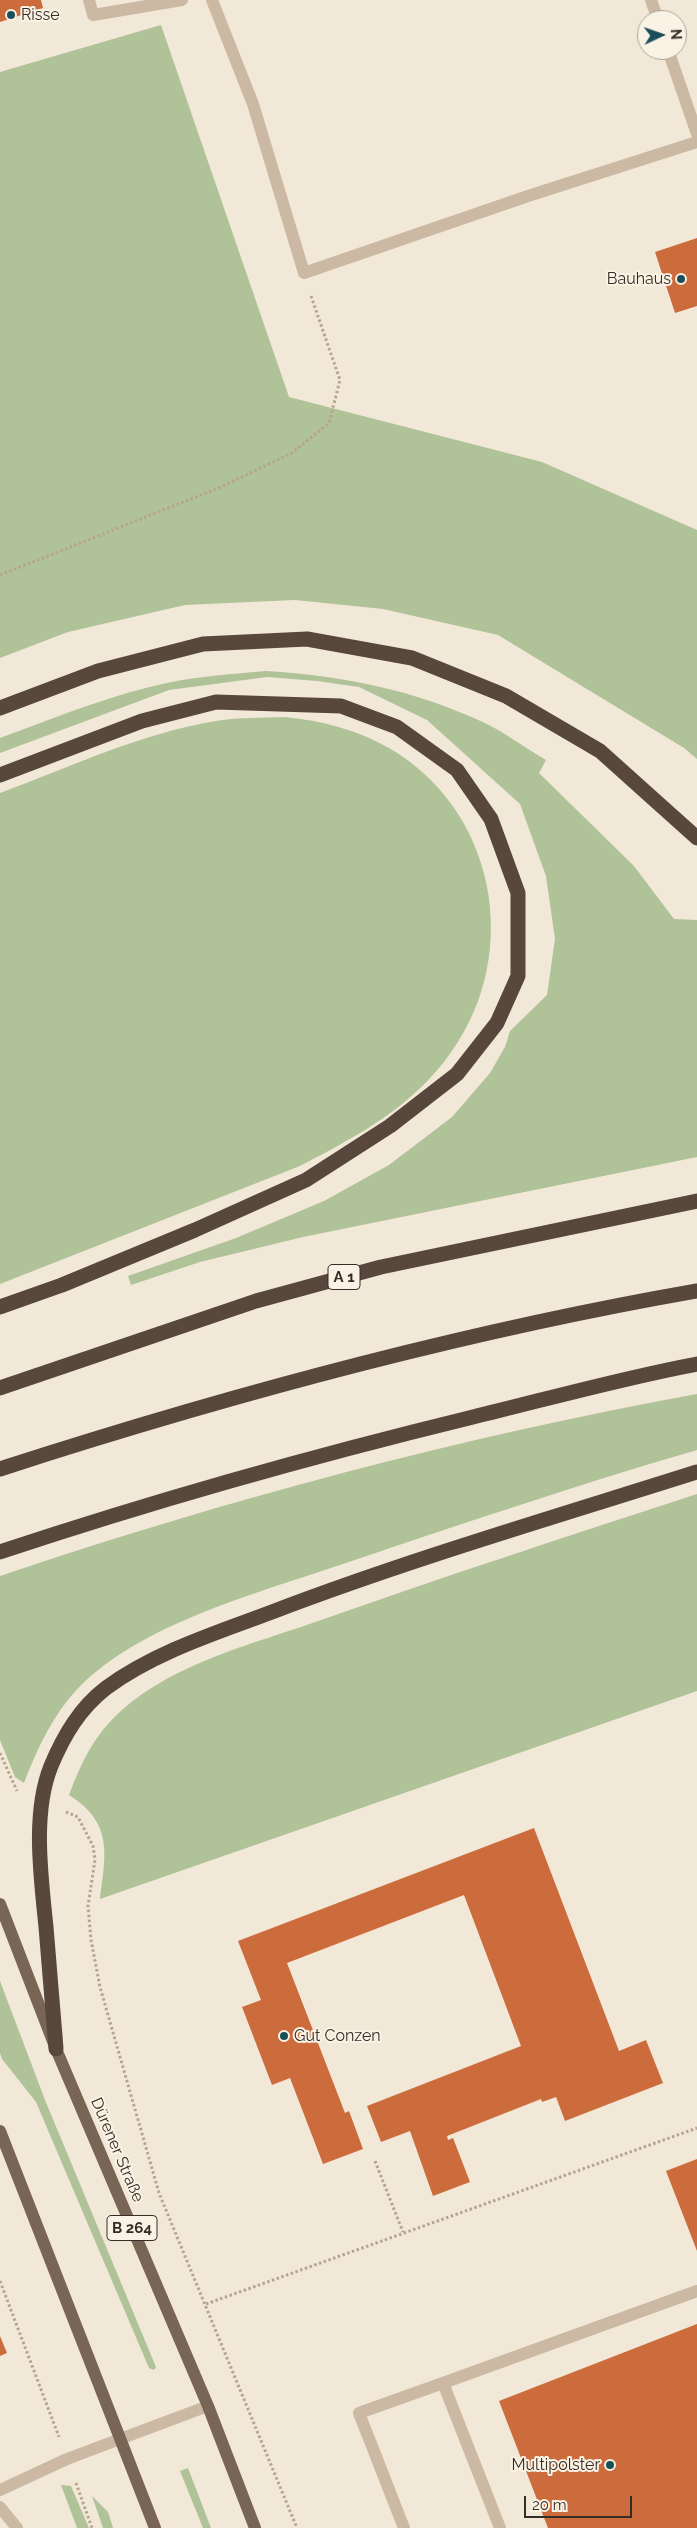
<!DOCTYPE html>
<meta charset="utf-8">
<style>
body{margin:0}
#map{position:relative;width:697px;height:2528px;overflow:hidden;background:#f2e8d8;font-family:Raleway,sans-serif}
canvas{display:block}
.north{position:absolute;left:637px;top:10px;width:50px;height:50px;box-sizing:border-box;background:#faf2e4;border:1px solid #aca398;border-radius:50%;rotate:87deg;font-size:14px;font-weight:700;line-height:20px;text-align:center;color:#362c26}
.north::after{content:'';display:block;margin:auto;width:18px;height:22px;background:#1a4f59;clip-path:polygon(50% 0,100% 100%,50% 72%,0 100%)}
.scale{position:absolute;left:524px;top:2496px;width:108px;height:22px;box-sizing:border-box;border:2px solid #362c26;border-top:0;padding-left:6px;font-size:15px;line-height:18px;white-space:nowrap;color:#362c26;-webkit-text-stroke:4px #faf2e4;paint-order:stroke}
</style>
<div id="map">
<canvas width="697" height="2528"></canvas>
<div class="north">N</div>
<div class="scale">20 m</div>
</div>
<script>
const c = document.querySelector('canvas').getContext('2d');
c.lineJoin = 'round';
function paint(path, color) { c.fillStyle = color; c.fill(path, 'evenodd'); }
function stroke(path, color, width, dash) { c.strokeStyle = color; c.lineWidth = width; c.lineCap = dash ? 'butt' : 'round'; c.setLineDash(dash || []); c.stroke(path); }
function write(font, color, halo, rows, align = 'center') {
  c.font = font + ' Raleway,sans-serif'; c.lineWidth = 4; c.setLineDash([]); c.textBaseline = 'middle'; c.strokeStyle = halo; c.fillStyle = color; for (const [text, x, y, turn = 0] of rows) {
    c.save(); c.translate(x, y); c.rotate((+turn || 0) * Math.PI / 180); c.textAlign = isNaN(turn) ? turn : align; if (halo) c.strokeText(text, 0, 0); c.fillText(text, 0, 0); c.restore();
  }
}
const green = new Path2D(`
 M161,25L289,397L542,462L697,530V759L684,748L498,635L383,609L295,600L185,605L68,632L0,658V72Z
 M266,671C345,676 415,690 487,724C507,734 527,749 546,760L539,773L634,866L674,919L697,920V1157L303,1237L200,1262L131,1285L128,1276L236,1238L324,1201L389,1165L452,1117L490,1073L505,1047L510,1031L547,995L555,939L546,876L520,804L427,720L359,687L317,681L267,677L169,690L0,753V738C54,718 110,695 167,683C200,676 233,674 266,671Z
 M285,717C322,721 356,729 389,748C496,810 522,952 452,1051C414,1106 358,1136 300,1166L0,1284V793C70,767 142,733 216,721C239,717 262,718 285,717Z
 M697,1394V1450C577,1485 458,1525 340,1565C260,1592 156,1620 92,1675C58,1704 40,1742 24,1783L15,1777L0,1740V1576C228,1499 461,1437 697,1394Z
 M697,1494V1691L100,1899C106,1853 113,1823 69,1795C82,1761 94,1735 122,1710C176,1662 254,1644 321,1620C446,1576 571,1535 697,1494Z
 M0,1981L45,2100L156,2367L154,2370L149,2368L36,2102L2,2059L0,2053Z
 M188,2468L211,2528H203L180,2471Z
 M61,2485L71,2486L89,2528H77Z
 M92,2496L108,2512L113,2528H103Z`);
const building = new Path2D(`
 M0,0H41L43,8L0,22Z
 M697,238V306L675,313L655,252Z
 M534,1828L619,2051L646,2040L663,2083L565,2121L556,2097L542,2102L541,2099L447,2136L448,2140L453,2138L470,2182L433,2196L410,2131L381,2142L367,2106L521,2046L464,1895L287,1963L345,2113L349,2111L363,2149L323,2164L290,2078L272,2085L242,2007L261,2000L238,1941Z
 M697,2159V2251L666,2171Z
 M697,2324V2528H548L499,2401Z
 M0,2336L7,2353L0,2356Z`);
const path = new Path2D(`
 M0,575L221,487L292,453L329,423L340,380L311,296
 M0,1753L17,1791
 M66,1812L78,1817L93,1846L95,1860L88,1906L91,1940L100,1987L159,2193L297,2528
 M375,2161L403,2232
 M0,2281L59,2437
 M206,2304L697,2128
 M76,2483L92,2528`);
const lane = new Path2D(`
 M89,0L93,15L182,0
 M212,0L253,104L304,273L528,196L697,142
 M651,0L658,20
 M668,50L697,134
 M443,2383L697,2291
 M0,2490L67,2459L120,2439
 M0,2507L17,2528
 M404,2528L359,2413L443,2383L500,2528`);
const street = new Path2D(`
 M120,2439L208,2406`);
const primary = new Path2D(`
 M0,1904L56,2049L208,2406L255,2528
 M0,2131L155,2528`);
const highway = new Path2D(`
 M0,708L98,671L203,644L307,639L412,658L506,696L600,751L697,838
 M0,775L142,721L216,702L341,706L397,727L457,770L491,819L518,893V976L497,1023L457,1074L390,1126L306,1180L195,1230L62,1285L0,1307
 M0,1388L256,1301L381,1267L697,1201
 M0,1469C226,1396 462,1332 697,1291
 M0,1552C156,1500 313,1456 473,1417C547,1399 622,1378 697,1364
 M56,2049C53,2008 49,1967 46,1927C41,1877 32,1813 51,1766C64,1735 80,1708 106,1688C155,1652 216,1633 272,1612C411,1559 555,1517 697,1472`);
const markers = [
 [11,15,5,"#1a4f59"],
 [681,279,5,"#1a4f59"],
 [284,2036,5,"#1a4f59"],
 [610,2465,5,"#1a4f59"]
];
const shields = [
 [344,1277,32],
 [132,2228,50]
];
const shieldNames = [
 ["A 1",344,1277],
 ["B 264",132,2228]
];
const poiNames = [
 ["Risse",21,15],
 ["Bauhaus",671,279,"right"],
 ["Gut Conzen",294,2036],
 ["Multipolster",600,2465,"right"]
];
const streetNames = [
 ["Dürener Straße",117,2150,67]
];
paint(green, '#b0c298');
paint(building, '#cc6c3c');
stroke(path, '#b7a38e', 3, [2.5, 2.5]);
stroke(lane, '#cbb9a4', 12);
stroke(street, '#cbb9a4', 12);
stroke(primary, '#786556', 12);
stroke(highway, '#57473c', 15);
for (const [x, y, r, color] of markers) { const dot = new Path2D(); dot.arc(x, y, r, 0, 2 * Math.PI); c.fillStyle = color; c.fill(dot); stroke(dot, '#faf2e4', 2); }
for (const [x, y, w] of shields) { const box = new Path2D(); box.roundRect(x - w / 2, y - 12.5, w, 25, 4); c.fillStyle = '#faf2e4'; c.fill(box); stroke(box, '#362c26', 1); }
write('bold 15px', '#362c26', null, shieldNames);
write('16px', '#362c26', '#faf2e4', poiNames, 'left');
write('16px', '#362c26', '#faf2e4', streetNames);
</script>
